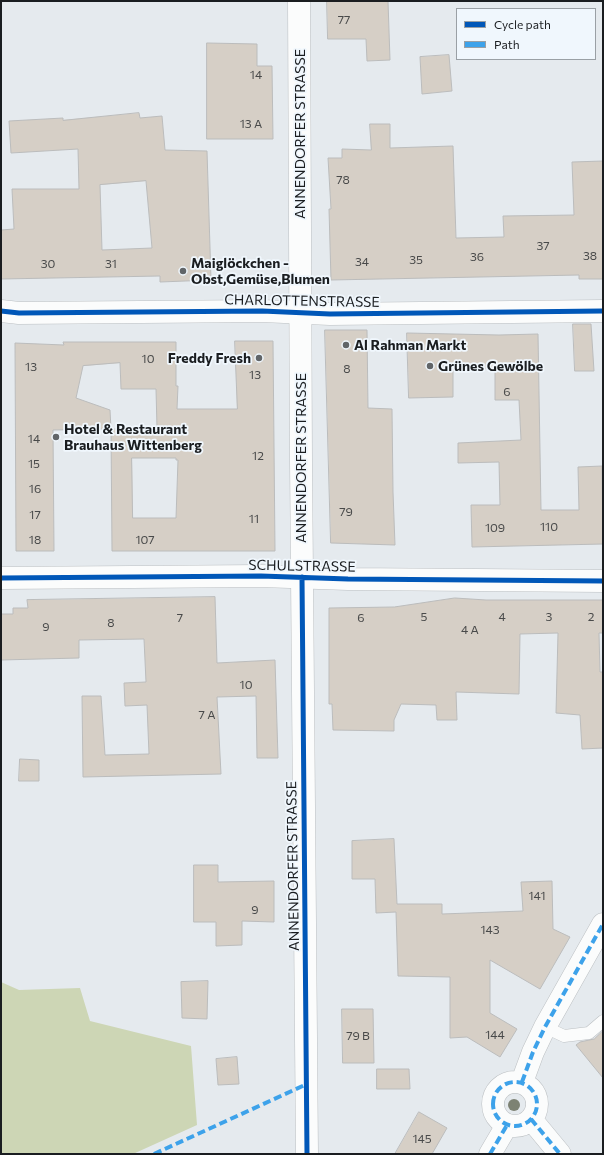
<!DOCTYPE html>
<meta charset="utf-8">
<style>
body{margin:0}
#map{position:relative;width:604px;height:1155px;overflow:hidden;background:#e5eaee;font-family:Commissioner,sans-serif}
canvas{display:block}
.frame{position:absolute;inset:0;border:2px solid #1a1d20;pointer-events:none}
.legend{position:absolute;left:456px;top:8px;width:140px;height:52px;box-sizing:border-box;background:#f0f7fd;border:1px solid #9aa0a5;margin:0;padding:5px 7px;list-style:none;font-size:12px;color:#1a1d20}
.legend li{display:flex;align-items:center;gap:8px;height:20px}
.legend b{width:20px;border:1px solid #9aa0a5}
</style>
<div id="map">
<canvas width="604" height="1155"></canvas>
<div class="frame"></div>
<ul class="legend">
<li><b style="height:5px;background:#0057b8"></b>Cycle path</li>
<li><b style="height:5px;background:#3da2ea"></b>Path</li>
</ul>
</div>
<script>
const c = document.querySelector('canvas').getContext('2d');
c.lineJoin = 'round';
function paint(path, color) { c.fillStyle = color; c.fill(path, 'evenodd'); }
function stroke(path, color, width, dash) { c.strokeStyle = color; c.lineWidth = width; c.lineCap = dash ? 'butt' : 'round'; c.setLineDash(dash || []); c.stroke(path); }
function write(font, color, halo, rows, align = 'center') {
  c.font = font + ' Commissioner,sans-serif'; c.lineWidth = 3.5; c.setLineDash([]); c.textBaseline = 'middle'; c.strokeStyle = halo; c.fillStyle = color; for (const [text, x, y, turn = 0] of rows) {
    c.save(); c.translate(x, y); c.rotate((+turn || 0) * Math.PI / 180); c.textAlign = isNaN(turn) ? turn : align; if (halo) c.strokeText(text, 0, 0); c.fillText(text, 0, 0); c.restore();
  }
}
const green = new Path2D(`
 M1,982L19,990L80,988L90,1021L191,1046L197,1125L133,1154H1Z`);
const building = new Path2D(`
 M327,1H388L390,60L367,61L366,39H328Z
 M207,43L257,44V66H272L273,139H207Z
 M449,55L452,91L422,94L420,57Z
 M139,113L140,118L162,116L165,150L207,151L211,280L160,282V276L1,279V230L14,229L12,189H79L78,149L11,153L9,121L63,118V120ZM146,181L152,248L102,250L100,185Z
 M370,124H390V148L453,146L456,238L504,237L503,216L574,215L572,162L603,161V279H579V275L331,280L329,209H331L328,158H342V149L371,150Z
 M573,324H591L594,371H575Z
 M325,330H367L368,408L392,409L393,492L395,545L331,543Z
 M407,333L499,335L538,334L541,510H579L578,467L602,466L603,544L472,547L471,505H500L499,462L458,463V443L521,440L519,400H495V369L453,368V397L409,398Z
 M235,341H273L275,551H112L111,429L53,430L54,551H16L15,343L64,345L63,342H176V386H178L177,409H237ZM120,363L121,389H156L157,428L111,429L110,410L76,398L83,366ZM132,458H176V460H178L176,518H133Z
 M215,597L217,663L275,660L278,758H257L256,696L217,697L221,774L83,777L82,696H101L105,755L149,754L147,705L125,706L124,683L146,682L144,639L79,640V658L1,660V614H13V608H28L27,600Z
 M455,598L486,600H603V633H599L600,672H603V748L582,749L580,715L556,713L558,633L520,634L519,694L456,692L457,720H437L436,705L401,704L394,720V731L333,730L332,704H329V608L394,607Z
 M20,759L39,760V781H19Z
 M394,839L397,904H442V914L523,911L521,882L552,881L553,929L570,937L540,989L490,960V1013L517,1029L500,1057L467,1037L450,1038V977L398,976L396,912L376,913L375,879H352V841Z
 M194,865H218V882L274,881V922L242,921V945L216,946V922H194Z
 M208,981L207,1019L182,1018L181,982Z
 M342,1009H373L374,1063H343Z
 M603,1031V1078L576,1045L580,1042L594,1039Z
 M237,1057L239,1084L218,1085L216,1059Z
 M377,1069H409L410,1089H377Z
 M419,1112L447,1128L432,1154H395Z`);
const service = new Path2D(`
 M545,1027L564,1036L589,1033L603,1021`);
const minor = new Path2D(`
 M1,311L19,313L262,311L330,314L603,311
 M493 1104a22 22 0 1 1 44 0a22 22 0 1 1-44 0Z
 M522,1082L533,1052L545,1027L603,924
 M531,1119L560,1154
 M490,1154L507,1125`);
const tertiary = new Path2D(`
 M1,578L261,576L348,579L603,581`);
const secondary = new Path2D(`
 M299,1L301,461L307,1154`);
const quiet = new Path2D(`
 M493 1104a22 22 0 1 1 44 0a22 22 0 1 1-44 0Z
 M522,1082L533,1052L545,1027L603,924
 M531,1119L560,1154
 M154,1154L307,1084
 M490,1154L507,1125`);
const cycleway = new Path2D(`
 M1,311L19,313L262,311L330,314L603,311
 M302,577L307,1154
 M1,578L261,576L348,579L603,581`);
const trees = [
 [514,1105]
];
const markers = [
 [183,271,4,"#616568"],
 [346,345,4,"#616568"],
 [259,358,4,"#616568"],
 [430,366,4,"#616568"],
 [56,437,4,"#616568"]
];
const numberNames = [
 ["77",344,20],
 ["14",256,75],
 ["13 A",251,124],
 ["78",343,180],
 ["37",543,246],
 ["38",590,256],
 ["36",477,257],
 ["35",416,260],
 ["34",362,262],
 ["30",48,264],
 ["31",111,264],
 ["10",148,359],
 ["13",31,367],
 ["8",347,369],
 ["13",255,375],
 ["6",507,392],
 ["14",34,439],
 ["12",258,456],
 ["15",34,464],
 ["16",35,489],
 ["79",346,512],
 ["17",35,515],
 ["11",254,519],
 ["110",549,527],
 ["109",495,528],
 ["18",35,540],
 ["107",145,540],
 ["5",424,617],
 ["4",502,617],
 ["3",549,617],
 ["2",591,617],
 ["7",180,618],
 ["6",361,618],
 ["8",111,623],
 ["9",46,627],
 ["4 A",470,630],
 ["10",246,685],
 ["7 A",207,715],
 ["141",537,896],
 ["9",255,910],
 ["143",490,930],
 ["144",495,1035],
 ["79 B",358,1036],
 ["145",422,1139]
];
const streetNames = [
 ["ANNENDORFER STRASSE",300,134,-90],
 ["CHARLOTTENSTRASSE",302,301,1],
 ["ANNENDORFER STRASSE",301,458,-90],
 ["SCHULSTRASSE",302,566,1],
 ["ANNENDORFER STRASSE",293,866,-91]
];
const poiNames = [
 ["Maiglöckchen -",191,263],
 ["Obst,Gemüse,Blumen",191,279],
 ["Al Rahman Markt",354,345],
 ["Freddy Fresh",251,358,"right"],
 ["Grünes Gewölbe",438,366],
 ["Hotel & Restaurant",64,429],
 ["Brauhaus Wittenberg",64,445]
];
paint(green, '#cdd6b5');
paint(building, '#d6cfc6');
stroke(building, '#bbbcbc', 1);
stroke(service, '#bbbfc2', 13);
stroke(minor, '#bbbfc2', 23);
stroke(tertiary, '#bbbfc2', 23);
stroke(secondary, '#bbbfc2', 23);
stroke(service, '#fbfcfc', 12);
stroke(minor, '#fbfcfc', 22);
stroke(tertiary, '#fbfcfc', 22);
stroke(secondary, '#fbfcfc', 22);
stroke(quiet, '#3da2ea', 4, [8, 4]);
stroke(cycleway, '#0057b8', 5);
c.fillStyle = '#7d8273';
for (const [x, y] of trees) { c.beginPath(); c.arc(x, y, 6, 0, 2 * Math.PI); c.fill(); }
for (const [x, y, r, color] of markers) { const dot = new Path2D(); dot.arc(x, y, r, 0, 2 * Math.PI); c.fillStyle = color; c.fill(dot); stroke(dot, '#f0f7fd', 1.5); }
write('12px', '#494a4a', null, numberNames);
write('14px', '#1a1d20', '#f0f7fd', streetNames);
write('bold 14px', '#1a1d20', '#f0f7fd', poiNames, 'left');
</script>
